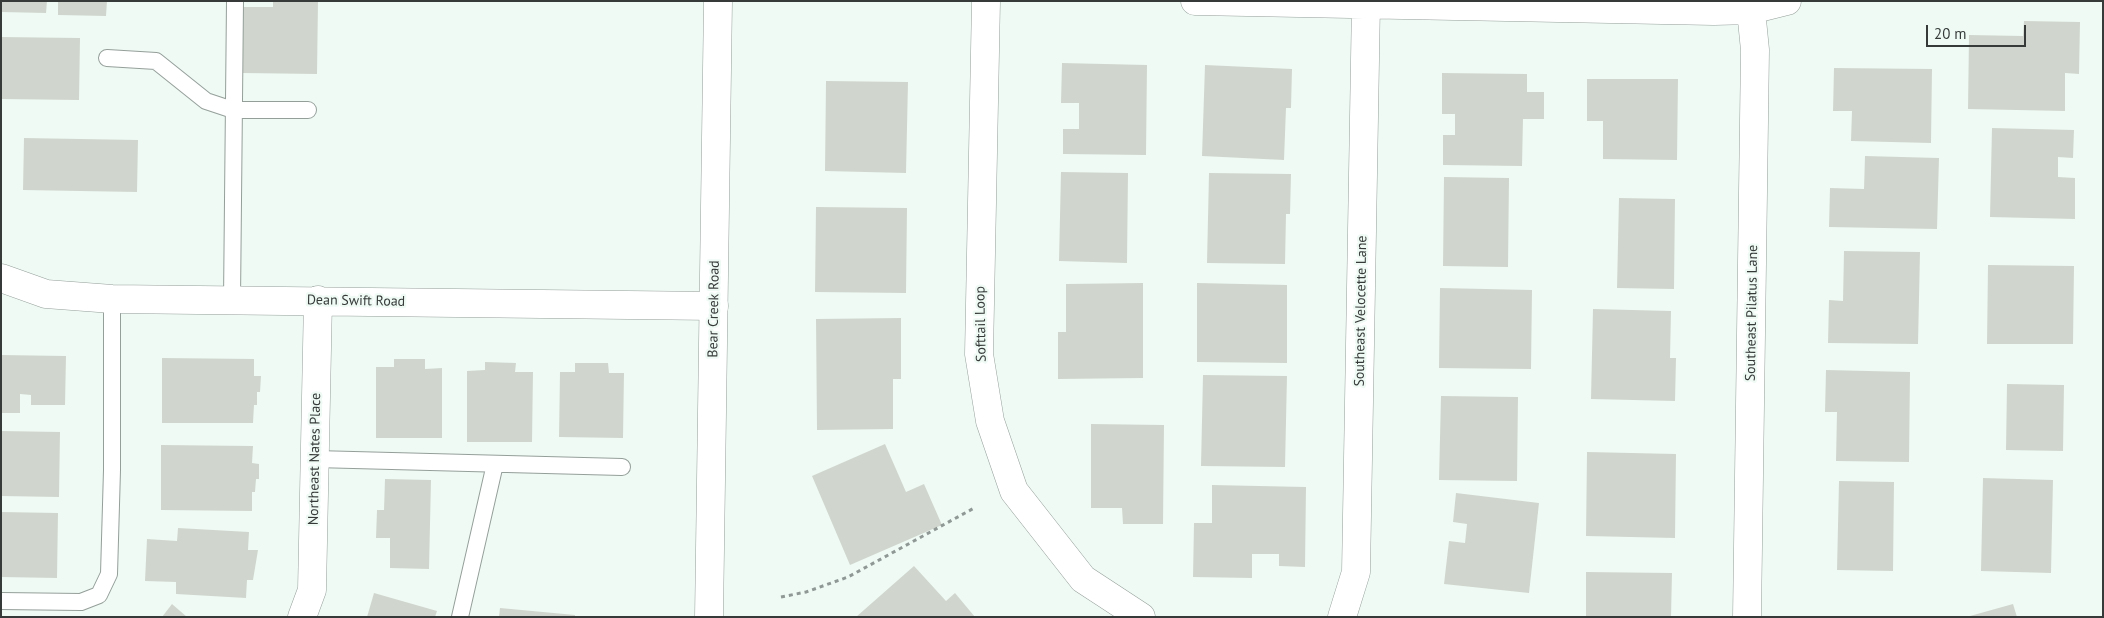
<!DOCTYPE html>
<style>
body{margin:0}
#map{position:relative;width:2104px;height:618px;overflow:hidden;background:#effaf5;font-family:"PT Sans",sans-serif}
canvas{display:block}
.frame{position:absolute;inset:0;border:2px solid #363b39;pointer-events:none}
.scale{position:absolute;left:1926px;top:25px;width:100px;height:22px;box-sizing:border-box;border:2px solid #363b39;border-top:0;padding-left:6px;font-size:15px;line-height:18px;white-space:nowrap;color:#363b39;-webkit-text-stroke:4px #effaf5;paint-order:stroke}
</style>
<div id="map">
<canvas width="2104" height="618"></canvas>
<div class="frame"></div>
<div class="scale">20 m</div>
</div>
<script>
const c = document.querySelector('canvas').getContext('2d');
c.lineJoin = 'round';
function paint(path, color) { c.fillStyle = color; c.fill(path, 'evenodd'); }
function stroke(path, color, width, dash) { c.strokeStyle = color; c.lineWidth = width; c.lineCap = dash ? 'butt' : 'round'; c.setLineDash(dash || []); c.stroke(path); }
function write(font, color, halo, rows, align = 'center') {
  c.font = font + ' "PT Sans",sans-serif'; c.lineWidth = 4.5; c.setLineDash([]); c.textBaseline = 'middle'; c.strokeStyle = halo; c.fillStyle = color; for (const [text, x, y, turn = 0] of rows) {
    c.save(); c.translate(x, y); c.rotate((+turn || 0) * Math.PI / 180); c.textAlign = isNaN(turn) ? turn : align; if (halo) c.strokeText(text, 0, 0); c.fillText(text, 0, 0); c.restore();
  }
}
const building = new Path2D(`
 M1,1H47L46,13L1,12Z
 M58,1H107L106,16L58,15Z
 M273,1H318L317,74L242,73L243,7H273Z
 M2024,21L2080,22L2079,74L2065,73V111L1968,109L1969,35L2023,36Z
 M1,37L80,38L79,100L1,99Z
 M1062,63L1147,65L1146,155L1063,154V129H1079V103H1061Z
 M1205,65L1292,69L1291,108H1286L1284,160L1202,156Z
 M1834,68L1932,69L1931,143L1851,141L1852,111H1833Z
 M1442,73L1527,74V92H1544V119H1523L1522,166L1443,165V135H1455V114H1442Z
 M1587,79H1678L1677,160L1603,159V121H1587Z
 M826,81L908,82L906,173L825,171Z
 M1992,128L2074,130L2073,158L2058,157V177L2075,178V219L1990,217Z
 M24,138L138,140L137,192L23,190Z
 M1865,156L1939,158L1937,229L1829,227L1830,188L1864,189Z
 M1061,172L1128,173L1127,263L1059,261Z
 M1209,173L1291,174L1290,214H1286L1285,264L1207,263Z
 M1444,177L1509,178L1508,267L1443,266Z
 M1619,198L1675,199L1674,289L1617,288Z
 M816,207L907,208L906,293L815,292Z
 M1844,251L1920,252L1918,344L1828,343L1829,300L1843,301Z
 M1988,265L2074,266L2073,344H1987Z
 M1143,283V378L1058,379V332H1066V284Z
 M1197,283L1287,285V363L1197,362Z
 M1440,288L1532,290L1531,369L1439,368Z
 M1593,309L1671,311L1670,358H1676L1675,401L1591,399Z
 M901,318V379H893V429L817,430L816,319Z
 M1,355L66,356L65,405H31V395L20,394V413H1Z
 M162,358L254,359V376H261L260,392H257V405H254L253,423H162Z
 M394,359H425V369L442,368V438H376V367H394Z
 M485,362L516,363L515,372H533L532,442H467V371L485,370Z
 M575,363H608L609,373H624L623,438L559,437L560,372H575Z
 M1826,370L1910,372L1909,462L1836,461L1837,412H1825Z
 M1203,375L1287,376L1285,467L1201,466Z
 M2007,384L2064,385L2063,451L2006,450Z
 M1441,396L1518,397L1517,481L1439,480Z
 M1091,424L1164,425L1163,524H1123L1122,508H1091Z
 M1,431L60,432L59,497L1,496Z
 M885,444L906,492L924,484L942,525L850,565L812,476Z
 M161,445L253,446L252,463L259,464V479H256L255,492H252V511L161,510Z
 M1587,452L1676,454L1675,538L1586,536Z
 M1983,478L2053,480L2051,573L1981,571Z
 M385,479L431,480L429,569L390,568V538H376L377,510H384Z
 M1839,481L1894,482L1893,571L1837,570Z
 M1212,485L1306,487L1305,567L1279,566V554H1252V578L1193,577L1194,523H1212Z
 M1456,493L1539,503L1529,593L1444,584L1449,541L1465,543L1467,524L1453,522Z
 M1,512L58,513L57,578L1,577Z
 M178,528L249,532L248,550H258L253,580H247L246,598L176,594V582L145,581L147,539L177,541Z
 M914,566L946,601L955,593L975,617H856Z
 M1586,572L1672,573L1671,617H1586Z
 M374,593L437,611L435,617H367Z
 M172,604L187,617H162Z
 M2013,604L2017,617H1970V616Z
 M500,608L575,615V617H499Z`);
const path = new Path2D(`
 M781,597L806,592L848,577L976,507`);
const lane = new Path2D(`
 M107,58L156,61L206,101L233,110H308
 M232,300L235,1
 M315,459L622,467
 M1,601L81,602L99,595L109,574L112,470V299
 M460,617L495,464`);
const street = new Path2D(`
 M986,1L979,354L990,421L1014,491L1083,579L1141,617
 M1195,1L1714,11L1751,10L1787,1
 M1,278L46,294L112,299L714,306
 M302,617L312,590L318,300
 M1342,617L1356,572L1366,3
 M1747,617L1755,50L1751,10`);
const secondary = new Path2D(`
 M709,617L718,1`);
const streetNames = [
 ["Dean Swift Road",356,301,1],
 ["Bear Creek Road",714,309,-89],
 ["Southeast Velocette Lane",1361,311,-89],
 ["Southeast Pilatus Lane",1752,313,-89],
 ["Softtail Loop",981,324,-91],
 ["Northeast Nates Place",315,459,-89]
];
paint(building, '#d0d6cd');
stroke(lane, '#959f9a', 18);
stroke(street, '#959f9a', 29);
stroke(secondary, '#959f9a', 29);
stroke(path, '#909895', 3, [4, 4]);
stroke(lane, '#fff', 16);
stroke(street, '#fff', 28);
stroke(secondary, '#fff', 28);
write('14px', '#363b39', '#effaf5', streetNames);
</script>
